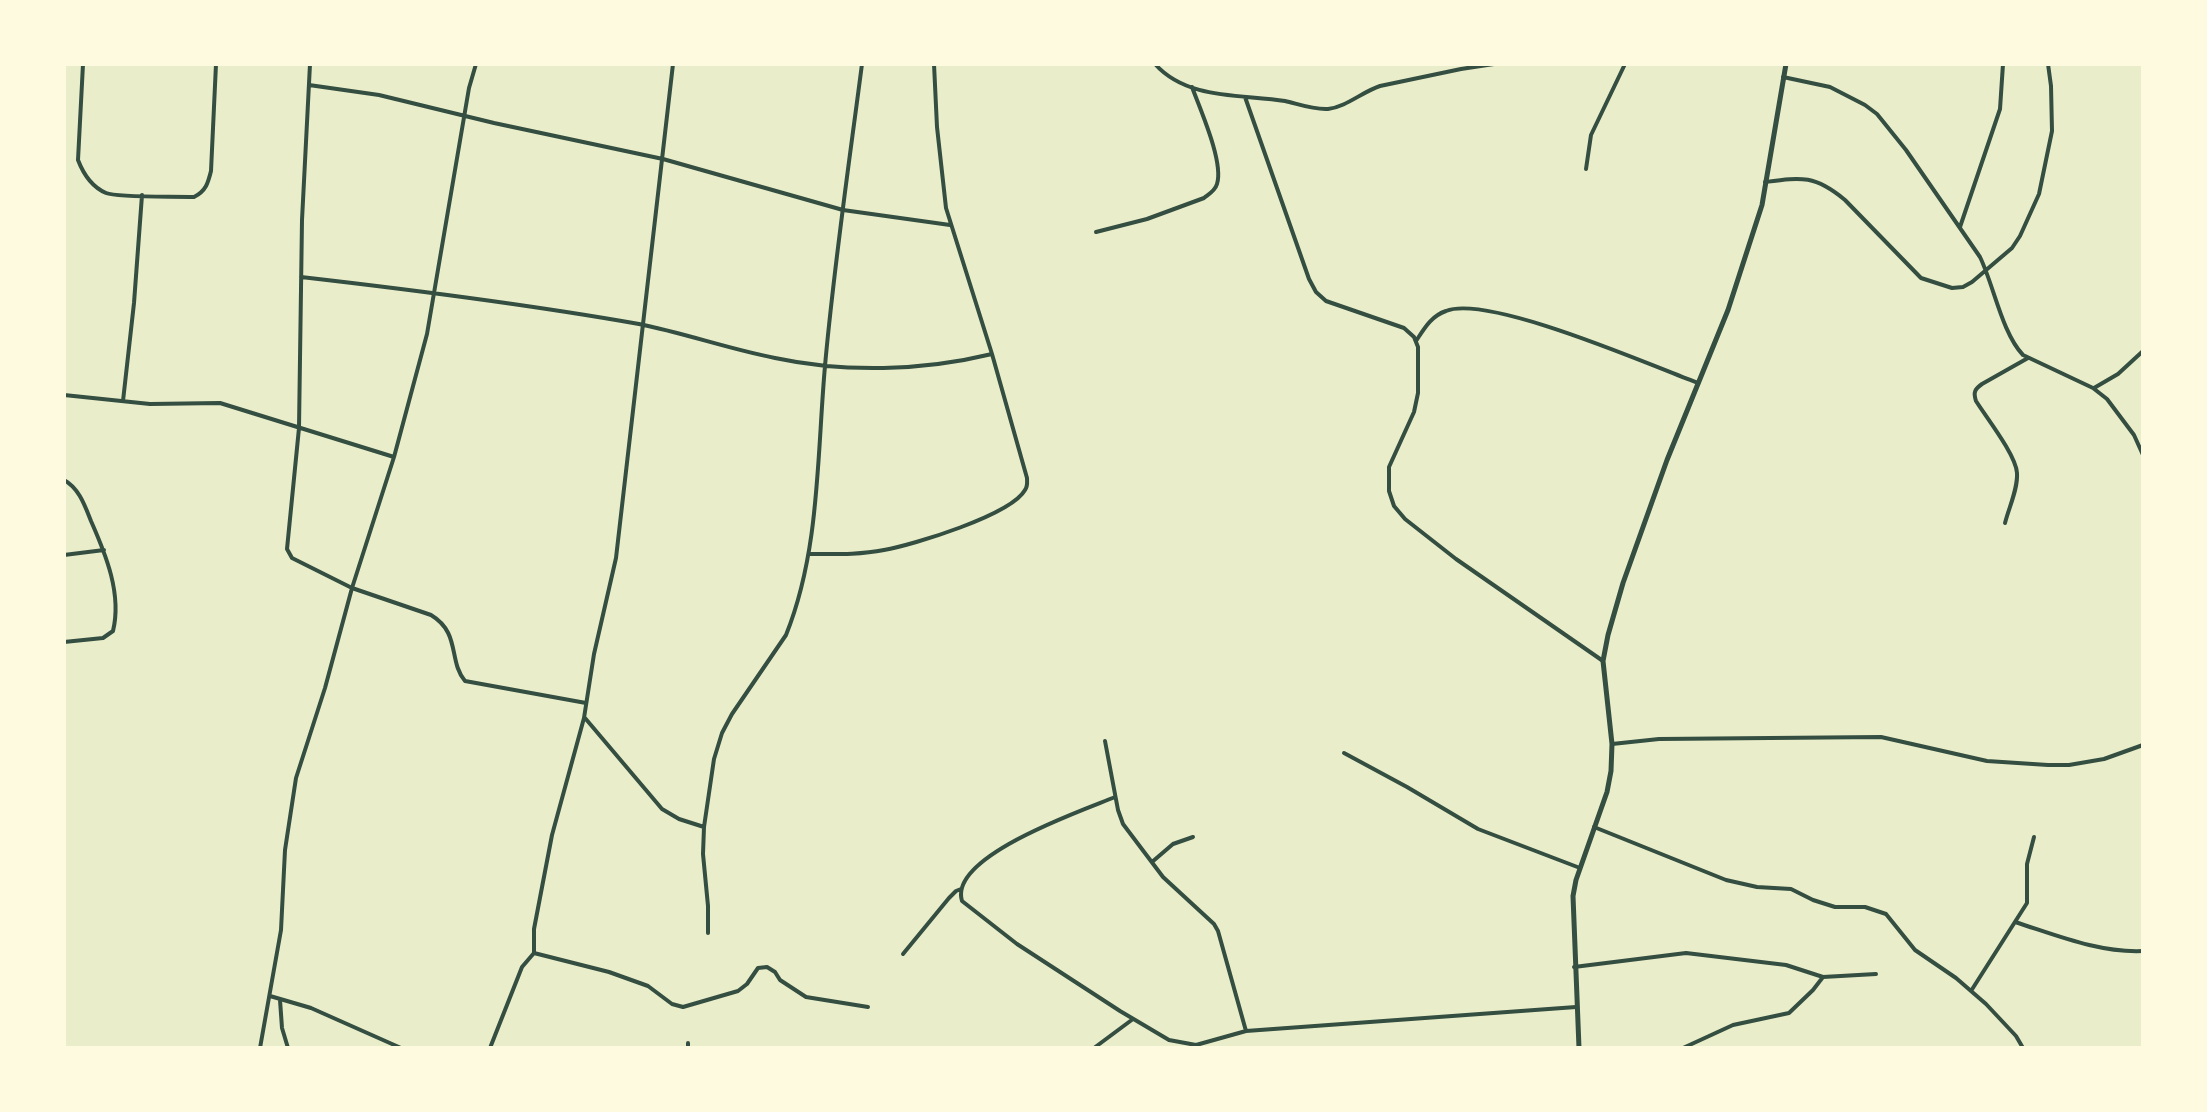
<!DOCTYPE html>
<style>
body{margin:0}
#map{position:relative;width:2207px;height:1112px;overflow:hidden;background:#e9edc9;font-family:Overpass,sans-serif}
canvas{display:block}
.frame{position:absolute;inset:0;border:66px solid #fefae0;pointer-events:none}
</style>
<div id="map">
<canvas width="2207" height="1112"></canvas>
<div class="frame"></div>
</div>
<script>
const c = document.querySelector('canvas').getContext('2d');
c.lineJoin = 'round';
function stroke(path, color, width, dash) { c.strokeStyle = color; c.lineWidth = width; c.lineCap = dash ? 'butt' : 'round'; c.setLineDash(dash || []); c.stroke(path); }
const minor = new Path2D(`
 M83,64L78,160C83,173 92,187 106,193C118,198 176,196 194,197C206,191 208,183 211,171L216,64
 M310,64L302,220L299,428L287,549L292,558L352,588L431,615C461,633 448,661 465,681L586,703
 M1155,64C1187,100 1241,94 1285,101C1298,104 1314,110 1328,109C1346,107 1362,92 1380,86L1461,69L1494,64
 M1783,77L1830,87L1865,105L1877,114L1906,150L1980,257C1994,286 2002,333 2023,355L2093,388L2107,399L2134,435L2143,455
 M309,85L379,95L494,123L663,159L843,210L950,225
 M1245,97L1309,279L1316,292L1326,301L1404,328L1414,337L1418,347V393L1414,412L1389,467V491L1394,506L1405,519L1456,559L1603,661
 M1586,169L1591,135L1625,64
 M1765,182C1802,177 1815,175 1845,200L1921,278L1952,288L1963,287L1972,282L2012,248L2020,236L2039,194L2052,131L2051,86L2048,64
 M1960,227L2000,109L2003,64
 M1096,232L1147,219L1204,198C1209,194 1215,191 1217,184C1224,162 1200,109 1192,87
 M301,277C414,290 526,304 639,324C684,333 729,349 775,358C845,373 922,371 992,354
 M1416,341C1424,329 1431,316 1446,311C1488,294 1650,365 1698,383
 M2094,388L2118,374L2143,351
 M64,395L150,404L220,403L394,457
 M123,401L134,303L142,195
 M64,480C79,488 85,506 91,521C106,555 122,594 113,631L103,638L64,642
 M2005,523C2009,507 2018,489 2017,473C2016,455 1986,417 1976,401C1973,392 1975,389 1982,384L2028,358
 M809,554C834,554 859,555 884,550C913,545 1011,515 1025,490C1028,486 1027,482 1027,478L992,354L946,208L937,127L934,64
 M64,555L104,550
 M585,718L662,809L679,819L704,827
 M1105,741L1118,810L1123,824L1163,877L1214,924L1218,931L1246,1031L1576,1007
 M1612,744L1659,739L1881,737L1987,761L2048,765H2069L2104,759L2143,745
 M1344,753L1407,787L1478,829L1580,868
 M1115,797C1084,810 948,856 962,901L1017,944L1120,1011L1169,1040L1196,1045L1246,1031
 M1594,827L1726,880L1757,887L1791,889L1813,900L1835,907H1865L1886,914L1915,950L1956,978L1986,1004L2016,1036L2023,1048
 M1152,862L1173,844L1193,837
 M2015,922C2056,935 2099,953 2143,951
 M708,933V906L703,854L704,827L714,759L722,733L732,714L786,635C820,551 817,455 825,366C834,265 849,164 862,64
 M534,953L609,972L648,986L672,1004L683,1007L738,991L747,984L758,968L767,967L775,972L780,980L806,997L868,1007
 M903,954L949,898L956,891L961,889
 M1574,967L1686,953L1786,965L1823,977L1876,974
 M1971,991L2027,903V864L2034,837
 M270,996L311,1008L401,1048
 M280,1000L282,1028L288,1048
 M260,1048L281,930L285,850L296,778L325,688L352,588L394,457L427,334L469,88L476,64
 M490,1048L522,967L534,953V929L552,835L584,718L594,654L616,558L673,64
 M688,1048V1043
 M1094,1048L1133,1019
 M1683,1048L1733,1025L1789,1013L1813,990L1823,977`);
const secondary = new Path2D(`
 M1579,1048L1573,896L1576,880L1607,792L1611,771L1612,744L1603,661L1608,635L1623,583L1667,460L1728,310L1762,205L1786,64`);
stroke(minor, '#344e41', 4);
stroke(secondary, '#344e41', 5);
</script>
